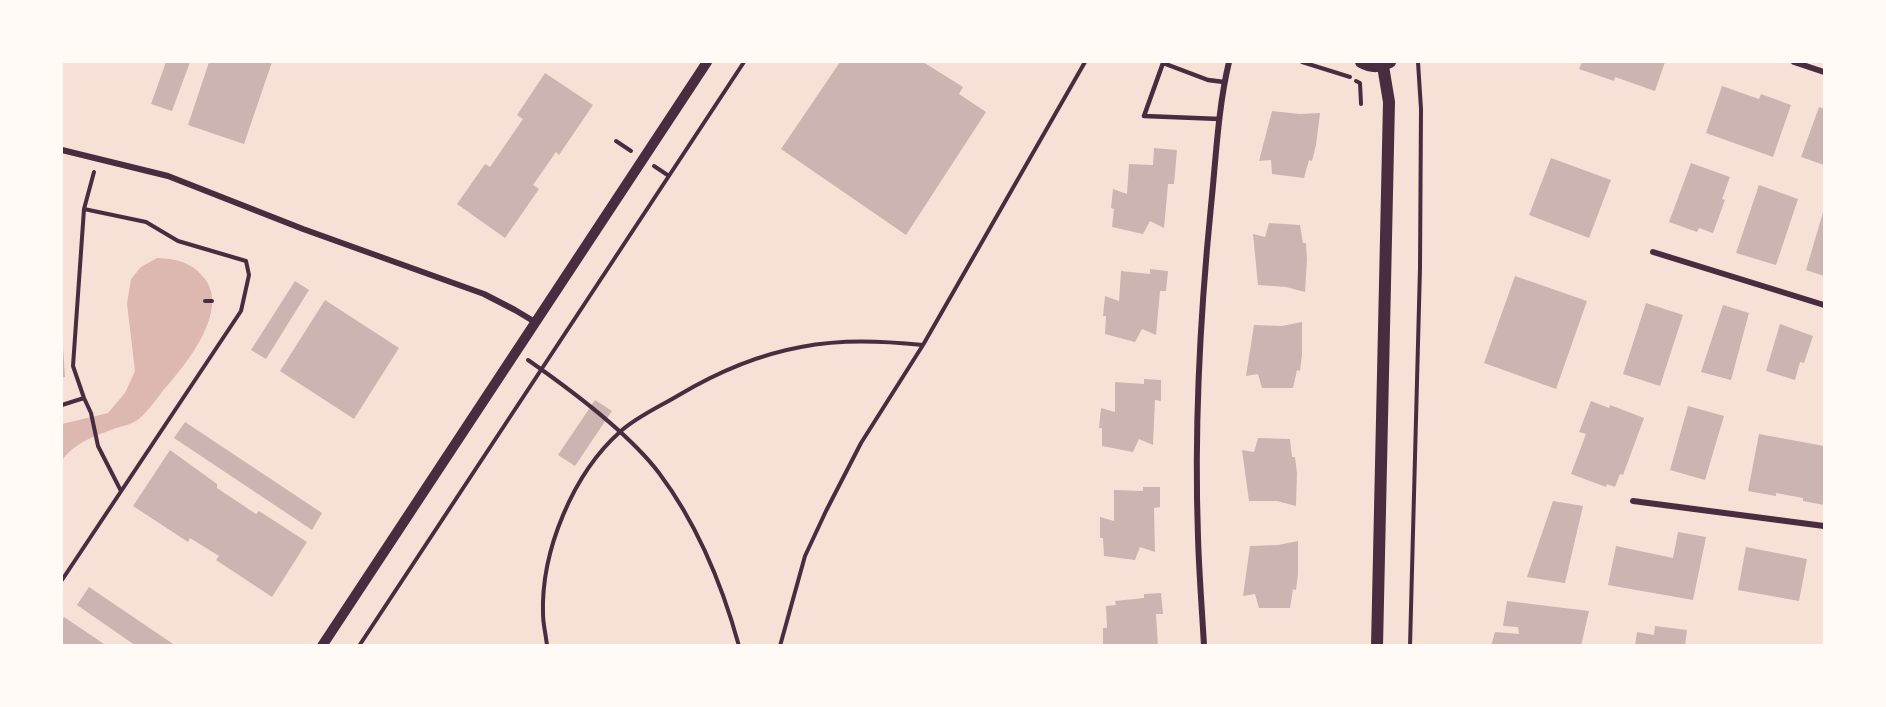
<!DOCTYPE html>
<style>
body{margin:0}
#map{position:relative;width:1886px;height:707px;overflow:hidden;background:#f7e1d7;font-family:Helvetica,sans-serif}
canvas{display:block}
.frame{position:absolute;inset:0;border:63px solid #fffaf5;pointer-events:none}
</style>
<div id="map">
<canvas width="1886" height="707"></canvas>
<div class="frame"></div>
</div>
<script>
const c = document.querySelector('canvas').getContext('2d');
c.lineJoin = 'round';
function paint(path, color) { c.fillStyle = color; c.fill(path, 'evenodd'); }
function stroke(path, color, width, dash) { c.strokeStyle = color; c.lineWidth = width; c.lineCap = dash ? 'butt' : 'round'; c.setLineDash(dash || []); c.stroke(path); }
const water = new Path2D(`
 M157,258C177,259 192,262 205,279C230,312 184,367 162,392C154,402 145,416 134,422C129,425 122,426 116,428C95,436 76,442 62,460V424L108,413L125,393L135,371L127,304L131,279L141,267Z`);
const building = new Path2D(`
 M166,62H190L172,111L151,104Z
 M209,62H272L244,144L188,125Z
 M840,62H923L963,87L959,94L986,112L906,235L781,149Z
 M1582,62H1665L1655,91L1615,77L1614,81L1579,69Z
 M545,73L593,105L559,155L556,152L533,185L539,189L505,238L457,204L485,164L490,167L523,119L517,115Z
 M1722,86L1759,99L1761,94L1791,105L1773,157L1706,133Z
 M1819,107L1824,109V165L1801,157Z
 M1272,111L1300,114L1320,113L1316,145L1312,161L1309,160L1304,178L1272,174L1271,160L1259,161Z
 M1154,148L1177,150L1174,184H1168L1164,228L1150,221L1143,234L1112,227L1114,209L1111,208L1113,189L1127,194L1129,164L1153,165Z
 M1551,158L1611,180L1589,238L1529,215Z
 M1691,163L1730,177L1722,199L1725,200L1713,233L1699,228L1697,232L1669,222Z
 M1759,185L1798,199L1776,265L1736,253Z
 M1824,209V276L1806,270Z
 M1269,223L1300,225L1303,243H1306L1307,259L1305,292L1286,287L1258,285L1253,234L1265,237Z
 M1150,269L1168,271L1166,291H1160L1156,335L1142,329L1135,342L1105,334L1106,316H1103L1105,296L1119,301L1121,271L1150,274Z
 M1515,276L1587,301L1556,389L1484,363Z
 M295,281L309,290L266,359L251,350Z
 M325,300L399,348L354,419L280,371Z
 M1646,303L1683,315L1660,386L1623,374Z
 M1723,305L1749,313L1731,380L1701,372Z
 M1302,322V355L1300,371L1297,370L1293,388H1262L1258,374L1246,376L1254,325L1282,326Z
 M1780,324L1813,336L1804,363L1800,362L1795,380L1766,371Z
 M62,347H63L65,377H62Z
 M1144,379L1161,380V401L1155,400L1153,445L1139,439L1133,452L1102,446V428H1099L1101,408L1115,412V382L1144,384Z
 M595,400L612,411L575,466L558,455Z
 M1591,401L1609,408L1610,405L1644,418L1623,475L1620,474L1615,487L1607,484L1606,487L1571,474L1586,434L1579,432Z
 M1688,406L1724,416L1705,480L1670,470Z
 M185,422L322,513L312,530L174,438Z
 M1759,434L1824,446V505L1803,501V498L1776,493V496L1748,491Z
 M1258,438L1290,439L1292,457H1295L1297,473L1296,506L1277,501H1249L1242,450L1254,452Z
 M170,450L217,484V488L256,514L259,511L307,542L272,597L216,560L219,556L190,538L188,542L133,506Z
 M1143,487H1160V507L1154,508L1155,552L1140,547L1135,560L1104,556L1103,538H1100V517L1114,521V490L1143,491Z
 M1553,501L1583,506L1565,583L1527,577Z
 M1678,532L1706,537L1693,600L1608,585L1616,546L1673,558Z
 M1298,541V574L1296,590L1293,589L1290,608H1259L1255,594L1243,596L1250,546L1278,545Z
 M1746,547L1807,559L1799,601L1738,590Z
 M89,587L176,646H136L77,605Z
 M1161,593L1163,614H1156L1158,646H1103V628H1107L1106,606L1116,605L1115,601L1144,598V594Z
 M1507,601L1589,611L1581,646H1491L1495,632L1519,634L1518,627L1503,626Z
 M64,617L107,646H62V620Z
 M1655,626L1687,630L1685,646H1635L1637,632L1654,635Z`);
const path = new Path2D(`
 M1302,62L1350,77
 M1356,81L1360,83L1361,104
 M616,141L631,151
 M654,166L669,176
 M84,209L94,172
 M205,301H212
 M528,360C571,390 628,432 659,473C698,525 722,584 739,646
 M62,405L84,398
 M62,580L241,311L249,275L246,261L178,241L146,222L84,209L73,366L84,398L91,413L98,446L121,491
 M359,646L744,62
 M547,646C546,635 543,624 543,614C541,551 573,473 621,431C638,416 659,407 679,395C716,373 757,355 801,347C842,339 882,341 923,345
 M780,646L805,556L826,511L861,443L923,345L1085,62
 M1410,646L1420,268L1421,109L1418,62`);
const service = new Path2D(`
 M1220,119L1144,116L1163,63L1208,80L1224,82`);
const minor = new Path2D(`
 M1794,62L1824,72
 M62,150L168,176L303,229L484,294L515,310L535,322
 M1653,252L1824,305
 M1633,501L1824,526
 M1204,646C1202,609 1199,573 1198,537C1194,426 1200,316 1211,206C1216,158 1218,108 1229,62`);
const tertiary = new Path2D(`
 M322,646L707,62`);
const secondary = new Path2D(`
 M1361,62C1372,68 1380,67 1390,62
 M1377,646L1389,102L1383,66`);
paint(water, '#dcb8b0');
paint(building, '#ccb4b1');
stroke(path, '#4a2c40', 4);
stroke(service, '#4a2c40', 4.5);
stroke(minor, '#4a2c40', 6);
stroke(tertiary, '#4a2c40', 10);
stroke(secondary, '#4a2c40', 12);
</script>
